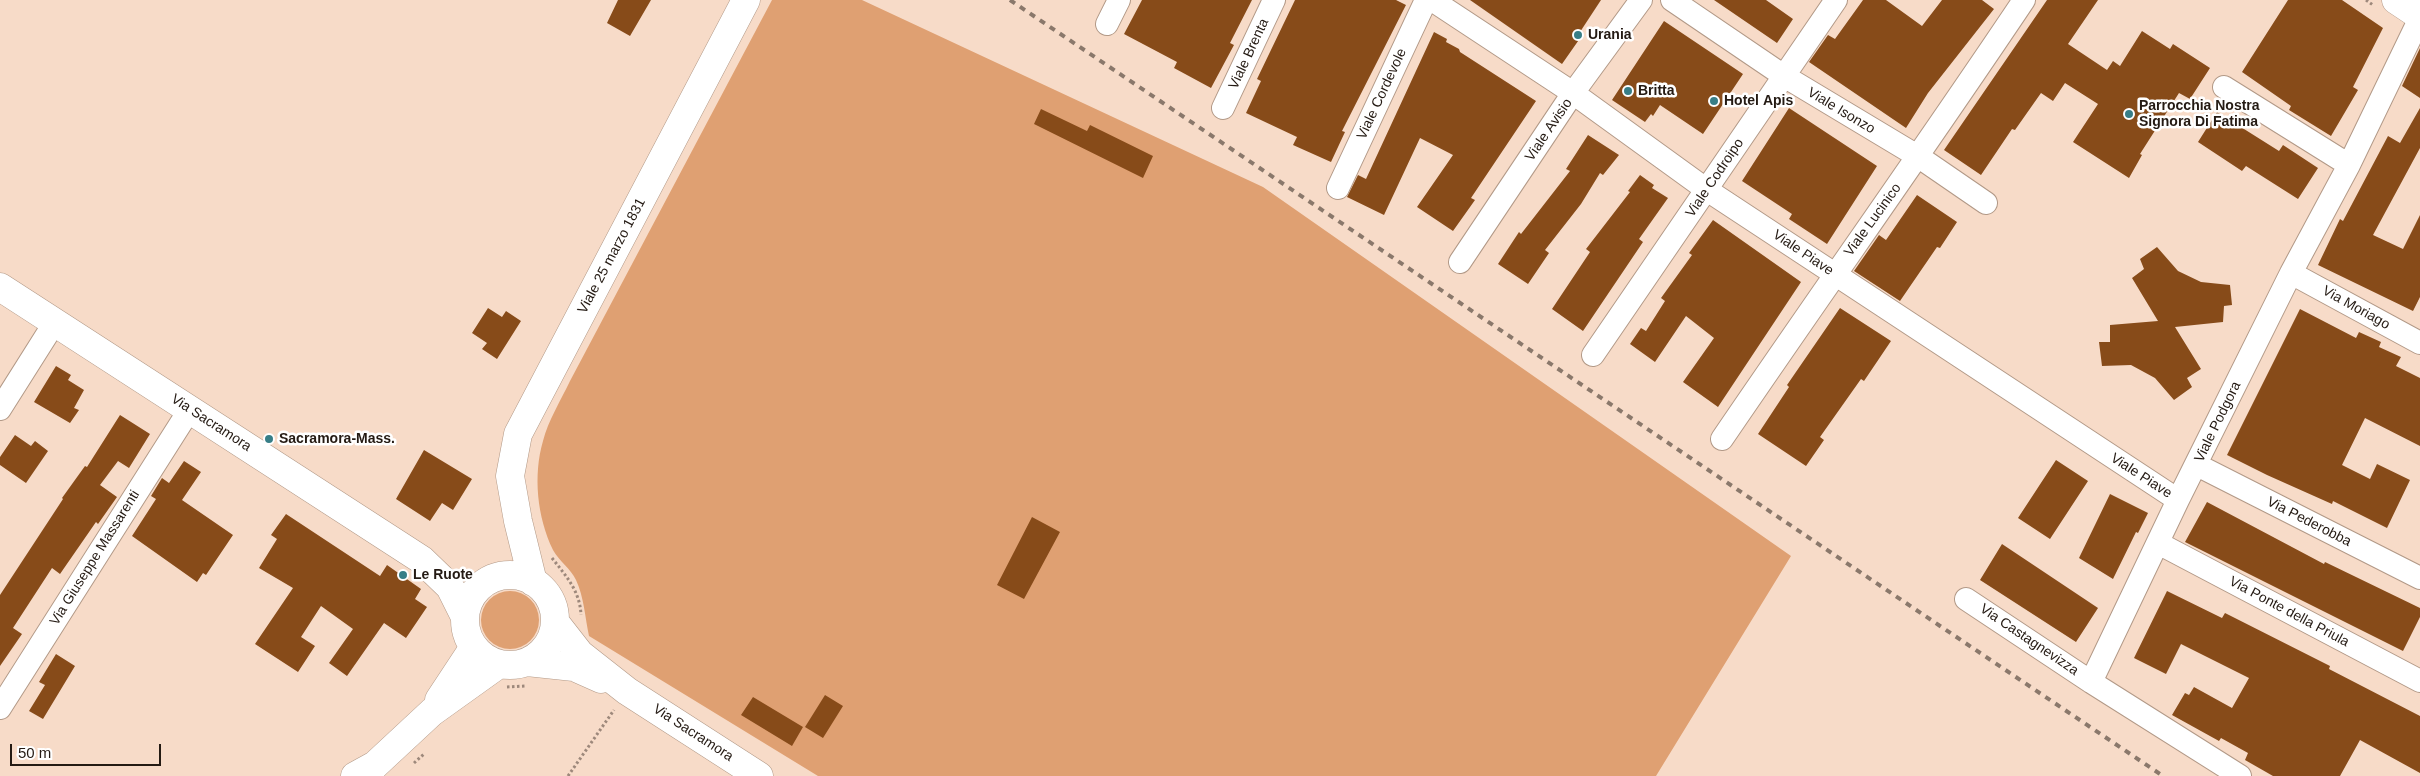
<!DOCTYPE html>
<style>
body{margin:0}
#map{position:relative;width:2420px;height:776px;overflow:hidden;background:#f7dbc8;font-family:Arial,sans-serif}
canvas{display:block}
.scale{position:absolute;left:10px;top:744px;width:151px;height:22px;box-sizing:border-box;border:2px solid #241a13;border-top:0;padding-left:6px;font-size:15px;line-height:18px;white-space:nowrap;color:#241a13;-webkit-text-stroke:4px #fff;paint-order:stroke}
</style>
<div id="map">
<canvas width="2420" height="776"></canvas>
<div class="scale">50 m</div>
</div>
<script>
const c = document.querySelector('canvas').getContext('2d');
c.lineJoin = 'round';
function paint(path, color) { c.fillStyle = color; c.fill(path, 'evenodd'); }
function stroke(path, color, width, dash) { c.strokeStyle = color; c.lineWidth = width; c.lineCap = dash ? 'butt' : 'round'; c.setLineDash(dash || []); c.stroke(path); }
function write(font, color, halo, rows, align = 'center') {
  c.font = font + ' Arial,sans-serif'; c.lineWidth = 5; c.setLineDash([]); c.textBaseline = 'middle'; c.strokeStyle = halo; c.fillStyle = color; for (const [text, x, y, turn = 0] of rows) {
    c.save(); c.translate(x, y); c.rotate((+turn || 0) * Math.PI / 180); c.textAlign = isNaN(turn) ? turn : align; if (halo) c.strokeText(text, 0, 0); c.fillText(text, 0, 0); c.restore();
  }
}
const green = new Path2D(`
 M772,0H862L1263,187L1791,556L1656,776H818L589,636C585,617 584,597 576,580C571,569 559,561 553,550C537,517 533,475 543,441C548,421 561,400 570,381Z
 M481 620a29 29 0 1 1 58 0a29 29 0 1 1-58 0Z`);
const building = new Path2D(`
 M618,0H651L630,36L607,23Z
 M1142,0H1252L1230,43L1234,45L1211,88L1174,68L1177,62L1124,34Z
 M1295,0H1396L1406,5L1342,131L1345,132L1331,162L1293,145L1297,137L1246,113L1261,81L1257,79Z
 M1470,0H1601L1580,32L1583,34L1562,64Z
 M1714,0H1766L1793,19L1777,43Z
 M1863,0H1886L1922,26L1942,0H1982L1994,9L1928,93L1906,128L1809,62L1828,35L1835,39Z
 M2047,0H2098L2068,44L2107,70L2113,61L2120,66L2142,31L2170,49L2173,44L2210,68L2190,99L2179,93L2140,154L2142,155L2129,178L2073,142L2098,104L2065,83L2053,101L2041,93L2015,130L2012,129L1981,175L1944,150Z
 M2288,0H2342L2383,28L2353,87L2358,90L2331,136L2289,110L2291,106L2242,72Z
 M1664,21L1743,74L1703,134L1660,105L1653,116L1651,114L1645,122L1612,100Z
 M1434,32L1447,39L1446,42L1459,49L1460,52L1536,101L1471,198L1475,200L1453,231L1417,207L1453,155L1420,138L1384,215L1347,197L1358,175L1366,179Z
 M2420,48V98L2402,86Z
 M1789,108L1877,166L1827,244L1789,219L1792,214L1742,181Z
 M2420,108V148L2373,235L2403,249L2420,215V297L2413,311L2318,265L2340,219L2343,221L2388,136L2400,143Z
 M1041,109L1087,131L1090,125L1153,156L1143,178L1034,124Z
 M2217,112L2279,151L2283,145L2318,168L2298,199L2246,166L2242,171L2198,142Z
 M1588,135L1619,155L1603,175L1600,173L1581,204L1545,250L1549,253L1528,284L1498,264L1519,232L1521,234L1570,171L1566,169Z
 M1640,175L1654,185L1652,188L1668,198L1639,239L1643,242L1583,331L1552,309L1590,252L1586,249L1630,192L1628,191Z
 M1917,195L1957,222L1940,248L1937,247L1900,301L1854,271L1879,235L1886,240Z
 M1713,220L1801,282L1718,407L1683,382L1714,338L1686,316L1655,362L1630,344L1641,328L1646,331L1665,301L1661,298L1692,255L1689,253Z
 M2157,247L2178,271L2201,282L2230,285L2232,305L2224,306L2223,322L2175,327L2201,369L2187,378L2192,387L2174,400L2155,378L2131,365L2102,366L2099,342H2110V325L2158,321L2132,278L2144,269L2140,259Z
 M488,308L502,317L506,311L521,321L497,359L482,349L487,343L472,333Z
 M1840,308L1891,341L1864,381L1861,379L1820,437L1824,440L1806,466L1758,434L1789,387L1787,385Z
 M2300,309L2356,338L2359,332L2381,342L2379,347L2401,357L2396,366L2420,378V446L2365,418L2342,465L2370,479L2377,464L2410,480L2387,528L2333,501L2332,504L2267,475L2227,455Z
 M56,366L71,375L68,380L84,390L74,408L79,410L70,423L34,402Z
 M120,415L150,434L129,468L118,461L100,485L117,497L98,524L96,522L60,574L52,568L13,628L22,634L0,666V595L63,499L62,498L85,466L87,467Z
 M15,435L31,446L35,441L48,451L26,483L0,465V457Z
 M424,450L472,479L453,510L442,503L430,521L396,499Z
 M2056,460L2088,481L2050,539L2018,518Z
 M184,461L201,472L182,500L233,535L206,575L203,573L197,582L132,536L156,499L151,496L162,478L169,483Z
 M2110,494L2148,513L2138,533L2136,532L2113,579L2079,558Z
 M2207,502L2324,564L2325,562L2420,608V617L2403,651L2185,542Z
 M286,514L380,576L387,565L421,589L415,599L427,607L406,638L384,623L347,676L329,663L353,629L321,606L301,637L315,646L298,672L255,644L293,588L259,568L277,539L271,535Z
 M1032,517L1060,532L1024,599L997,585Z
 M2002,544L2098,608L2076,642L1980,580Z
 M2167,591L2222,618L2225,613L2330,666L2329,669L2420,716V773L2360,740L2340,776H2273L2245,760L2248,753L2221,738L2219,741L2172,715L2185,693L2189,695L2194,687L2232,708L2249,678L2181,644L2166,674L2134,658Z
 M56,654L75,666L43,719L29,711L45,685L39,682Z
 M825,695L843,706L823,738L805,727Z
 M753,697L803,727L792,746L741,715Z`);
const path = new Path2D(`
 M2366,0L2373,5
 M552,558C566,576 580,591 581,615
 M507,687L525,686
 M414,763L424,754
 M568,776L614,710`);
const street = new Path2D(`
 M1432,0L1573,93L1707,190L2178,500
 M1672,0L1784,76L1919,157L1986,203
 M1107,24L1119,0
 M2224,87L2349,165
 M1223,108L1274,0
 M1338,188L1426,0
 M1460,262L1573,93L1641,0
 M2291,273L2420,343
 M1593,355L1836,0
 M0,409L55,322
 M1722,439C1822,292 1925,148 2024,0
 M2197,465L2420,578
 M2158,543L2420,681
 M1966,599L2091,682L2240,776
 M2091,682L2178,500L2291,273L2349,165L2420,18
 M0,708L190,409`);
const secondary = new Path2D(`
 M2396,0L2420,16
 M0,287L422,560L450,587L465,617
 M465 620a45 45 0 1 1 90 0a45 45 0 1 1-90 0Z
 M533,582L518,521L510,476L518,434L746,0
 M555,622L580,654L627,691L759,776
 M527,662L574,667L601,679
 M439,700L474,647
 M355,776L375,765L432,712L499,664`);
const rail = new Path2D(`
 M1010,0L2163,776`);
const markers = [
 [1578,35,5,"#377e87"],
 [1628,91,5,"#377e87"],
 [1714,101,5,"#377e87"],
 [2129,114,5,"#377e87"],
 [269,439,5,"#377e87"],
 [403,575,5,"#377e87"]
];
const poiNames = [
 ["Urania",1588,35],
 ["Britta",1638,91],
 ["Hotel Apis",1724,101],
 ["Parrocchia Nostra",2139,106],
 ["Signora Di Fatima",2139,122],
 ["Sacramora-Mass.",279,439],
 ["Le Ruote",413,575]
];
const streetNames = [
 ["Viale Brenta",1249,54,-65],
 ["Viale Cordevole",1382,94,-65],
 ["Viale Isonzo",1841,111,31],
 ["Viale Avisio",1549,130,-56],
 ["Viale Codroipo",1715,178,-56],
 ["Viale Lucinico",1873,220,-54],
 ["Viale Piave",1803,253,34],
 ["Viale 25 marzo 1831",612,256,-62],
 ["Via Moriago",2356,308,29],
 ["Viale Podgora",2218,422,-64],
 ["Via Sacramora",211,423,33],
 ["Viale Piave",2141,476,33],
 ["Via Pederobba",2309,522,27],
 ["Via Giuseppe Massarenti",95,558,-58],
 ["Via Ponte della Priula",2289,612,28],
 ["Via Castagnevizza",2029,640,34],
 ["Via Sacramora",693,733,33]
];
paint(green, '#dfa072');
paint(building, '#874b19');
stroke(street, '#b29987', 24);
stroke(secondary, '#b29987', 29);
stroke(path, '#9d887b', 3, [2.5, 2.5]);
stroke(street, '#fff', 22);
stroke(secondary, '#fff', 28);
stroke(rail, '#8a786b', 4, [6, 6]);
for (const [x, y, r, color] of markers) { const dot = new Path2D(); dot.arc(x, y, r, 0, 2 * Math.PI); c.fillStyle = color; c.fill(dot); stroke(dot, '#fff', 2); }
write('bold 14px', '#241a13', '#fff', poiNames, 'left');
write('14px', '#241a13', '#fff', streetNames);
</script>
